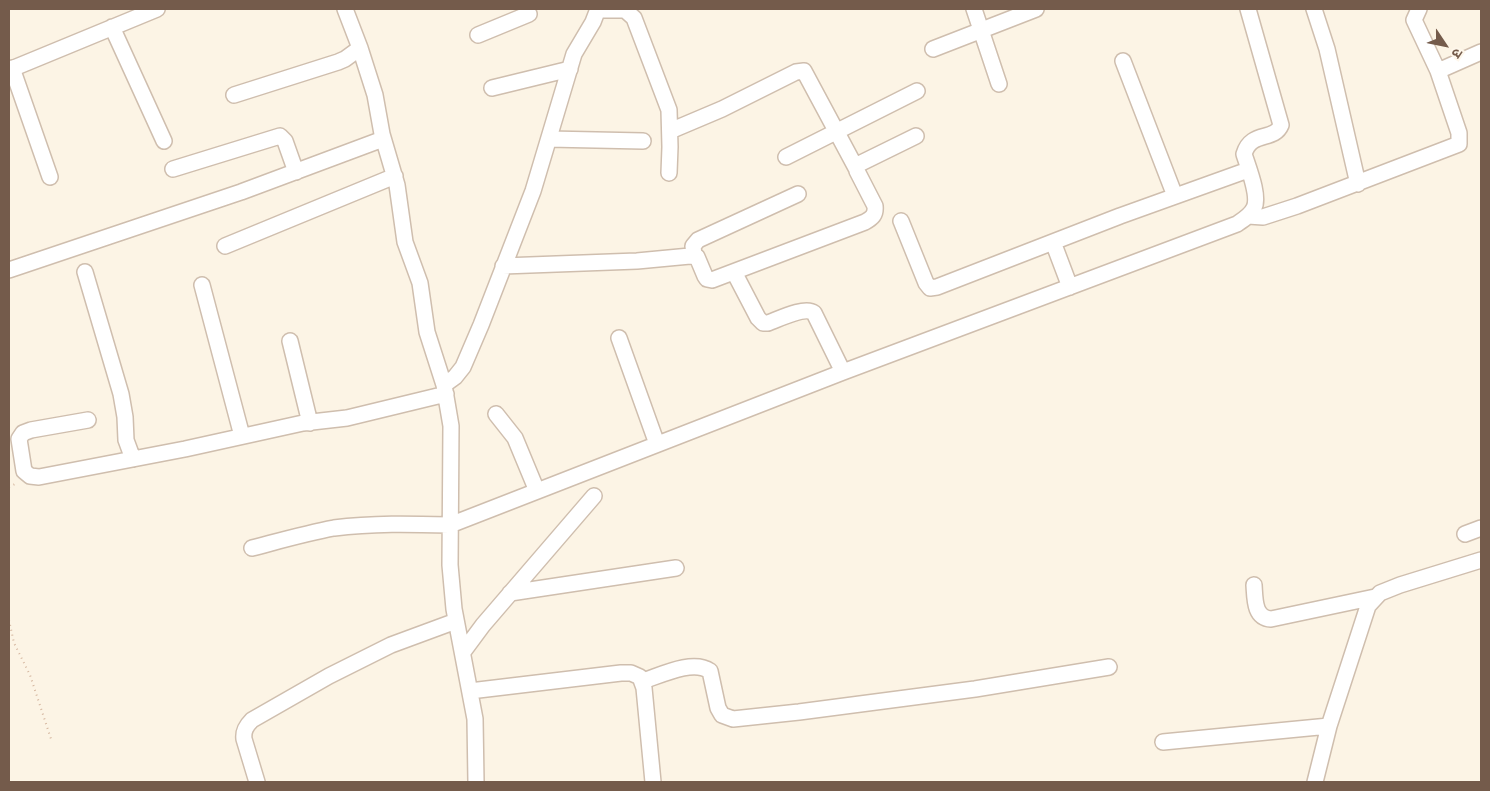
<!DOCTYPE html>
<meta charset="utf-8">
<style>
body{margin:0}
#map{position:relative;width:1490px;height:791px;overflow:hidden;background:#fcf4e5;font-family:"Exo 2","Noto Sans Devanagari",sans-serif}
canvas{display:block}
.frame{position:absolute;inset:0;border:10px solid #745b4b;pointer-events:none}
.north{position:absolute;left:1420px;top:20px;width:50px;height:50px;-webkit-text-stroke:4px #fef7eb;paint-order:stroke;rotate:124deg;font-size:14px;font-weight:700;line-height:20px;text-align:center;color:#745b4b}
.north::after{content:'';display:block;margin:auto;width:18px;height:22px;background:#745b4b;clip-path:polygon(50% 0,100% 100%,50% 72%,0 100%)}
</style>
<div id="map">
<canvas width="1490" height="791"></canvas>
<div class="frame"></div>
<div class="north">उ</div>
</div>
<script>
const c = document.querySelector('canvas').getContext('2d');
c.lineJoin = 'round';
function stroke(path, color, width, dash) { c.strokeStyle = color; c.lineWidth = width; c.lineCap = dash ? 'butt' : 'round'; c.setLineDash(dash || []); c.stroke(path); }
const path = new Path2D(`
 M9,487L17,483
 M9,620L14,643L30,675L51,739`);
const minor = new Path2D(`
 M345,9L360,48L375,95L382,134L397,185L405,242L420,283L427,332L444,385L451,426L450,565L454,609L475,719L476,782
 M974,9L999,84
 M1314,9L1327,49L1358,184
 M597,10H625L634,18L669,110L670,147L669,173
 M112,27L164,141
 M478,35L529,14
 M933,49L1036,9
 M1123,61L1175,196
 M12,68L50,177
 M9,70L157,9
 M1438,71L1481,52
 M492,88L570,69
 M234,95L338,62L345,59L360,48
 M670,131L722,109L796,72L804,71L856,168
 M549,139L643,141
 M786,157L917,91
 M173,169L280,136L285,141L296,172
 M1248,216L1263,217L1297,206L1459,144V133L1438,71L1414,20L1419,9
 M901,221L926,283L930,288L937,287L1120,216L1248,170
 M1053,242L1070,287
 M225,246L395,176
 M694,256L693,246L698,240L798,194
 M503,266L637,261L690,256L697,257L705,276L707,279L712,280L865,222C872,218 876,215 875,206L857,171V165L916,136
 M9,270L241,192L383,139
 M85,272L121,394L125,417L126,440L133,459
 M734,272L758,318L763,323H768C779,319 805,306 814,313L843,372
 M202,285L242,436
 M619,338L657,444
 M290,341L310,423
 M444,385L455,377L463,367L481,325L533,191L574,54L593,22L598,9
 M496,414L515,438L537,491
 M88,420L31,430L23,433L19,439L24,471L30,476L39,477L185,449L303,423L347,418L446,394
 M1465,534L1481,528
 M252,548C279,541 307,533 334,528C373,523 411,524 450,525L843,372L1237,224C1243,220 1251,215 1254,208C1260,196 1248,167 1244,154C1251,130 1274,142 1281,125L1248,9
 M1254,585C1255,599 1254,618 1271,619L1375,597
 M510,593L676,568
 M463,652L483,625L594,496
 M643,681C661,675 693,659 710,671L718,708L722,715L733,719L799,712L975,689L1109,667
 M470,691L621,673H631L640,677L644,688L653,782
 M1163,742L1329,726
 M257,782L244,739C243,731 246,726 252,720L329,676L391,645L456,621
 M1315,782L1329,726L1368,606L1380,593L1400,585L1481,560`);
stroke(minor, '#cfbeae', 18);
stroke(path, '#d5b7a0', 2, [1, 4]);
stroke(minor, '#fff', 15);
</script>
